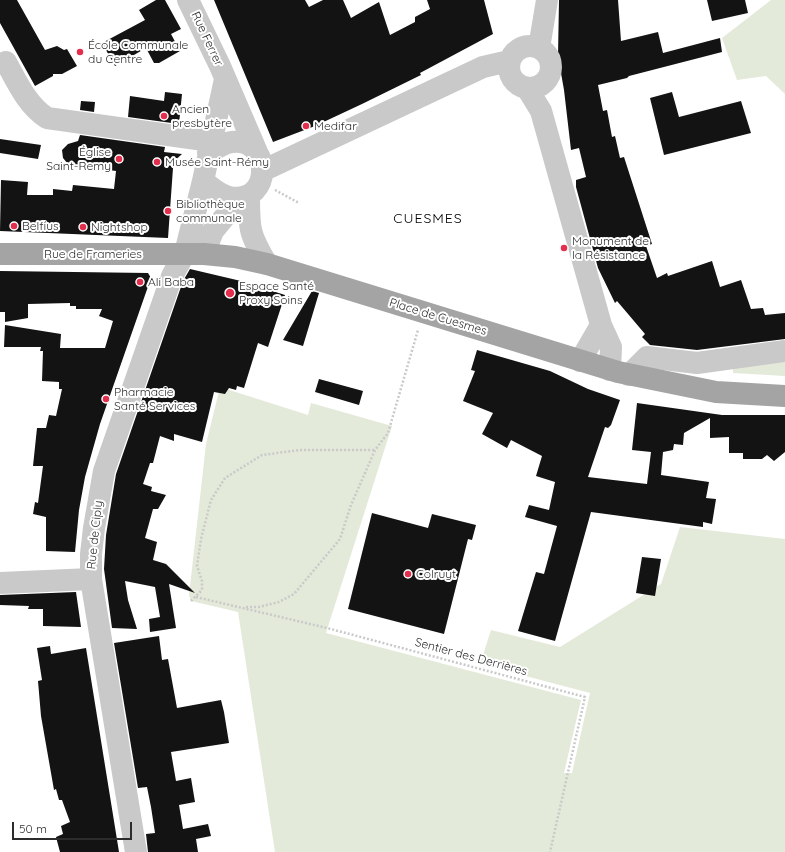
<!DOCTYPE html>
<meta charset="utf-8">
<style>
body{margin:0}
#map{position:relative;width:785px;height:852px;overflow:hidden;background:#fff;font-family:Quicksand,sans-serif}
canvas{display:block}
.scale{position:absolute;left:12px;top:822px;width:120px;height:18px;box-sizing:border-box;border:2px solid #2c2c2c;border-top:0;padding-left:5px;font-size:12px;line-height:14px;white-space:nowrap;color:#2c2c2c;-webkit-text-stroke:3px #fff;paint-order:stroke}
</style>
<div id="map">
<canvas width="785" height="852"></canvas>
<div class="scale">50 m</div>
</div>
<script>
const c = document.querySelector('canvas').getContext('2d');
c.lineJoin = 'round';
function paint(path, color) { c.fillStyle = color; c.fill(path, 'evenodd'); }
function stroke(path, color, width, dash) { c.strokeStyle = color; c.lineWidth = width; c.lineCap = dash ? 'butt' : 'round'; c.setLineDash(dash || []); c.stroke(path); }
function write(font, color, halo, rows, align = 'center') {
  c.font = font + ' Quicksand,sans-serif'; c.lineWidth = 4; c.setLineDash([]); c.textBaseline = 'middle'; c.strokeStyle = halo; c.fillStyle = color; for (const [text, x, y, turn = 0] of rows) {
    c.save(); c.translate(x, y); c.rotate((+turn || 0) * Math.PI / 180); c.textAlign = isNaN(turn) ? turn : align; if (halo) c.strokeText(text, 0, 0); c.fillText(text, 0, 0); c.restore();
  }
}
const green = new Path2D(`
 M771,0H785V94L766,76L737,80L722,38Z
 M785,357V376L733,373V366Z
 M220,387L308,415L311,403L392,426L326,633L581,700L564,773H572L590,693L480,664L491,630L560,647L661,584L680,527L785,539V852H275L238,612L191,601L189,595L206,444Z`);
const building = new Path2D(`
 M0,0H17L45,50L57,46L64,50L67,49L77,66L62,74H53V76L35,86L0,23Z
 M156,0H165L181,29L171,34L180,51L159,63H154L146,48L115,66L102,43L145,20L139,10Z
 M214,0H305L309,7L323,0H343L351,18L379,2L390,35L415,22V17L430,9L427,0H484L493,34L420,73L421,75L362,104L315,126L273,142Z
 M559,0H618L621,41L658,32L663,53L720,38L722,52L629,76L627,78L598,85L603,111L607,110L612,137L615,136L620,158L624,157L652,244L646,246L657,278L667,273L668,276L712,261L720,287L741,280L751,309L763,308L765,315L785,313V339L697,350L650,345L642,337L645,334L617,301L615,303L598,268L576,187V180L586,177L579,148L571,150L564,90L558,56Z
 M707,0H745L748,13L712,21Z
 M165,92L182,94L179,124L128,117L130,96L164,101Z
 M672,92L679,117L741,101L751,133L664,155L650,98Z
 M81,101L95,102L94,112L80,110Z
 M80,135L165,147L164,152L182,154L170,165L173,168L168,238L0,231L1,180L28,182L27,195H53V189L72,191L73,185L114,189L116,171L68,164L63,158L62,150L68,144L78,141Z
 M0,139L41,145L38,159L0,153Z
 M190,269L241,281L285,295L268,347L258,343L244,388L237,386L236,390L229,388L225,394L214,392L202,442L174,434V441L160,436L153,463H150L143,484L152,487L151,491L166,495L158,509H153L145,538L157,542L153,560L166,564L195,593L169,584L176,628L150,632L149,619L160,617L155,587L125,581L128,600L137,629L112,628L104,569L106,535L116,474L183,281Z
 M0,271L148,273L151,278L100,424L85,477L79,510L75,552L46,551V517L33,514L35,502L38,503L43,466H33L37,428H46L49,415L56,416L62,389H59V382L42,381L43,351H40L41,347H4L5,325L61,334L60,348H105L113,321L99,316L102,309H76V306H70V303L28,304V318L5,322V312H0Z
 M312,291L319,293L303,346L283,340Z
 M477,350L550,371L588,389L620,400L611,425L608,428L605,427L588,477L647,484L651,452L632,450L637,403L722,415H785V452L774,461L767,455L762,459H743V453H729V437L710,438V418L684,433L683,445L674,444L673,450L663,452L661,475L709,482L706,498L716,499L712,524L703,522V527L591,512L555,641L518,631L536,572L544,574L557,526L525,517L529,505L549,510L555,482L536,476L542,456L511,440L507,448L482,434L493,413L463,401L475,371L471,370Z
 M319,379L363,391L359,405L315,392Z
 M372,513L428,528L432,514L476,525L472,540L468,539L444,634L348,609Z
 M642,557L661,559L655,596L636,593Z
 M76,592L81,627L43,626V609H28L29,606L0,605V595Z
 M159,636L162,660L168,659L177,708L221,700L224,712L229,743L171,752L176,781L191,778L195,802L179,805L183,829L208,824L211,836L196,839L198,852H148L146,834L155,833L151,807L147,787L138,788L114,643Z
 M50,646L51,654L86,648L119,852H60L56,837L63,834L61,826L70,822L62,800H59L56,789L54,790L41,716L38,681L42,680L37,648Z`);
const path = new Path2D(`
 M275,190L299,203
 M196,597L327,628L585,697L550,852
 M191,601L202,590V581L197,566L201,539L211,500L225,478L262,455L300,450H375
 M246,607H259L279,602L294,594L340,539L351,505L375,450L388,433L418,330`);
const minor = new Path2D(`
 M188,0L220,66L257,152
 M509 67a21 21 0 1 1 42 0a21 21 0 1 1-42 0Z
 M539,48L547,0
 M6,62C17,82 27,105 47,118L211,141
 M527,88L541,111L601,325L611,347L610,370
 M262,171L483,67L509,61
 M203,181C211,187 219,195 229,197C275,206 272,131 227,143C221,145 214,150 208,153
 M249,195C249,229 249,234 267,264
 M204,254L213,231L240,198
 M580,361L601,325
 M629,375L647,357L697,363L785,351
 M0,583L91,579
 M136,852L91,579V554L94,528L104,471L172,276L185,253L203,181L225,79`);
const major = new Path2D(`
 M0,254H204L235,257L267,264L618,372L716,392L785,396`);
const markers = [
 [80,52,4,"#e32e4d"],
 [164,116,4,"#e32e4d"],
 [306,126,4,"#e32e4d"],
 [119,159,4,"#e32e4d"],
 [157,162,4,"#e32e4d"],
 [168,211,4,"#e32e4d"],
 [14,226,4,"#e32e4d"],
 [83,227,4,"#e32e4d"],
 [564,248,4,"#e32e4d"],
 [140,282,4,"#e32e4d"],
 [230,293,5,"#e32e4d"],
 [106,399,4,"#e32e4d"],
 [408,574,4,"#e32e4d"]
];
const streetNames = [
 ["Rue Ferrer",207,39,65],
 ["Rue de Frameries",93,254],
 ["Place de Cuesmes",438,317,17],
 ["Rue de Ciply",95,535,-84],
 ["Sentier des Derrières",471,657,15]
];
const poiNames = [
 ["École Communale",88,45],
 ["du Centre",88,59],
 ["Ancien",172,109],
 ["presbytère",172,123],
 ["Medifar",314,126],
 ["Église",111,152,"right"],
 ["Saint-Remy",111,166,"right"],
 ["Musée Saint-Rémy",165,162],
 ["Bibliothèque",176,204],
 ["communale",176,218],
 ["Belfius",22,226],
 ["Nightshop",91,227],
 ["Monument de",572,241],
 ["la Résistance",572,255],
 ["Ali Baba",148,282],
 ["Espace Santé",239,286],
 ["Proxy Soins",239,300],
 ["Pharmacie",114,392],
 ["Santé Services",114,406],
 ["Colruyt",416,574]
];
const quarterNames = [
 ["CUESMES",428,219]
];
paint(green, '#e4eada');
paint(building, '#131313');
stroke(path, '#c9c9c9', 2.5, [2, 2]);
stroke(minor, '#c9c9c9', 22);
stroke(major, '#a4a4a4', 22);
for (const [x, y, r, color] of markers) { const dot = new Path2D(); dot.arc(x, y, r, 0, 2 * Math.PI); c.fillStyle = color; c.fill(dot); stroke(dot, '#fff', 1.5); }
write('12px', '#2c2c2c', '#fff', streetNames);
write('12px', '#2c2c2c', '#fff', poiNames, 'left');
c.letterSpacing = '1px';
write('14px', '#000', '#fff', quarterNames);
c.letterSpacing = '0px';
</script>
